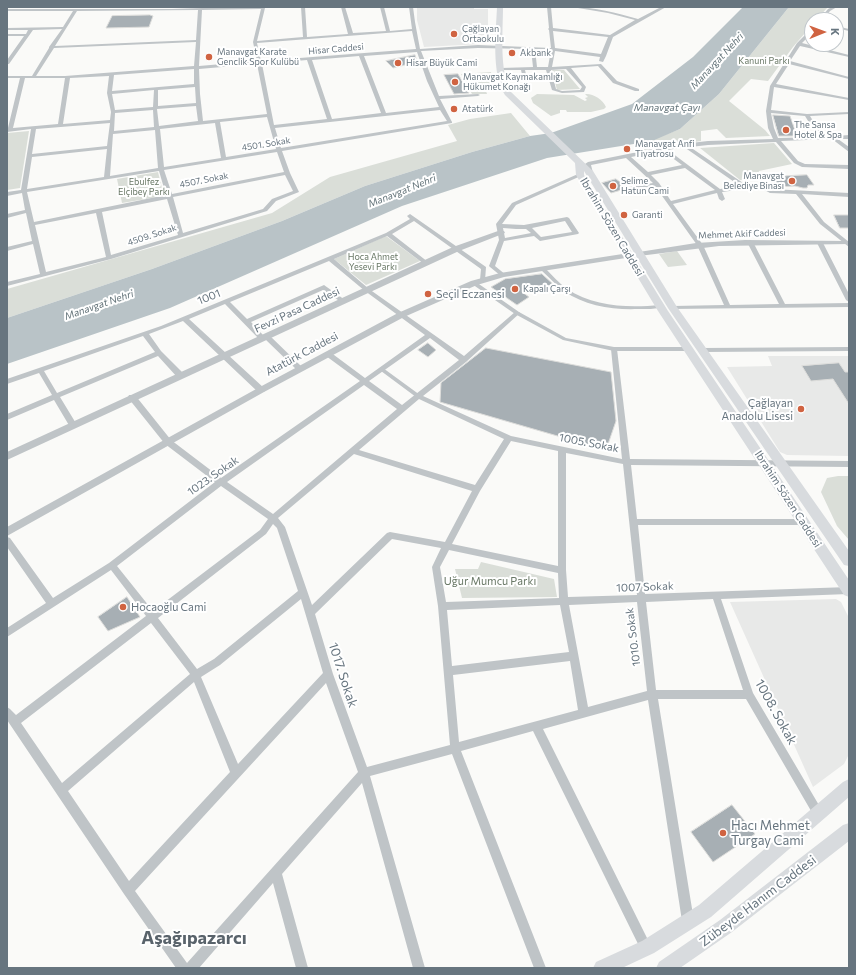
<!DOCTYPE html>
<meta charset="utf-8">
<style>
body{margin:0}
#map{position:relative;width:856px;height:975px;overflow:hidden;background:#fafaf8;font-family:Commissioner,sans-serif}
canvas{display:block}
.frame{position:absolute;inset:0;border:8px solid #67757f;pointer-events:none}
.north{position:absolute;left:804px;top:12px;width:40px;height:40px;box-sizing:border-box;background:#fff;border:1px solid #c2c8cc;border-radius:50%;rotate:89deg;font-size:11px;font-weight:700;line-height:16px;text-align:center;color:#67757f}
.north::after{content:'';display:block;margin:auto;width:14px;height:18px;background:#d06341;clip-path:polygon(50% 0,100% 100%,50% 72%,0 100%)}
</style>
<div id="map">
<canvas width="856" height="975"></canvas>
<div class="frame"></div>
<div class="north">K</div>
</div>
<script>
const c = document.querySelector('canvas').getContext('2d');
c.lineJoin = 'round';
function paint(path, color) { c.fillStyle = color; c.fill(path, 'evenodd'); }
function stroke(path, color, width, dash) { c.strokeStyle = color; c.lineWidth = width; c.lineCap = dash ? 'butt' : 'round'; c.setLineDash(dash || []); c.stroke(path); }
function write(font, color, halo, rows, align = 'center') {
  c.font = font + ' Commissioner,sans-serif'; c.lineWidth = 4; c.setLineDash([]); c.textBaseline = 'middle'; c.strokeStyle = halo; c.fillStyle = color; for (const [text, x, y, turn = 0] of rows) {
    c.save(); c.translate(x, y); c.rotate((+turn || 0) * Math.PI / 180); c.textAlign = isNaN(turn) ? turn : align; if (halo) c.strokeText(text, 0, 0); c.fillText(text, 0, 0); c.restore();
  }
}
const built = new Path2D(`
 M417,7H474V9H488V42L480,44L424,47L417,20Z
 M768,356H849V456L787,455L780,452L727,367L772,366Z
 M836,599L841,602L849,618V754L844,764L813,787L730,602Z`);
const green = new Path2D(`
 M789,7H828L816,20H812V25L793,47L768,81L751,79L729,101L765,130L770,136L726,138L717,129L701,131V141L644,150L639,145L680,129L719,94Z
 M552,70H564L580,89L557,90Z
 M491,72L494,86L478,87L479,90L486,91L487,94H472L461,74Z
 M537,94L574,95L585,101L587,100L585,98L588,97L585,94C592,93 603,99 606,107L604,109L591,112H567L566,110H560V113L551,116L533,103L531,98Z
 M511,113L530,136L472,152L365,186L282,221L152,269L7,318V289L272,213L330,177L457,141L448,125L470,119Z
 M29,131L20,188L7,190V133Z
 M774,143L792,164L759,171L758,175L751,179L740,180L700,148Z
 M158,172L164,196L122,203L117,179Z
 M386,236L420,261L366,285L334,259Z
 M677,251L687,265L668,267L659,254Z
 M838,476H849V540L837,526L821,492L827,478Z
 M481,562L554,579L557,597L462,598L455,569H478Z`);
const water = new Path2D(`
 M743,7H789L719,94L680,129L652,141L547,158L402,206L170,308L7,364V318L152,269L282,221L365,186L472,152L530,136L551,133L632,104L693,57Z`);
const building = new Path2D(`
 M150,15L153,16L149,27L106,28L112,16Z
 M415,55L417,62L393,68L386,61Z
 M458,74L469,93L454,94L444,75Z
 M773,115L790,116L797,136H779Z
 M807,175L814,185H808L807,188H803L795,186L776,187L769,177Z
 M616,179L628,188L611,193L602,183Z
 M834,215H849V228H840Z
 M542,274L554,285L522,292L529,297L517,305L491,287L505,279Z
 M428,343L436,350L428,357L418,350Z
 M486,348L611,372L616,421L606,450L440,402L441,383Z
 M839,363L845,372H849V404L833,379L811,381L802,366Z
 M127,597L140,617L108,631L98,617Z
 M732,805L755,834L713,862L691,832Z`);
const pedestrian = new Path2D(`
 M541,268H545C552,275 559,283 567,289C594,307 629,308 660,305L662,306C656,310 646,309 638,309C613,310 585,306 564,291C556,285 549,277 541,270Z
 M472,282H476L519,312L566,338L614,347H688L691,349L688,351H614L563,340L515,314L472,284Z
 M383,368L420,395L421,396L420,397H416L381,371L380,370L381,369Z`);
const minor = new Path2D(`
 M232,7H274L265,8L257,41L303,37L301,7H305L307,37L348,34L341,7H345L353,33L386,31L380,7H384L390,31L412,29L409,7H413L415,22L420,49L478,45L551,48L549,30L548,29L549,28L547,7H551L553,28L610,35L635,20L608,13L572,7C595,7 616,13 638,19L661,7H666L613,37L606,56L603,62L599,61L600,57L555,51L552,67L601,64L617,81L639,89V91H635L613,83L598,66L571,68L586,87L584,92L562,93L552,90L546,70H525L530,91L526,92L521,70H501L499,69L501,68L533,67L531,49L478,48L421,51L439,96L478,94L480,95L478,96L440,99L452,122V123L282,151L290,173L299,192L276,201L267,211L111,259L7,286V282L40,274L33,244L7,251V247L32,241L26,213L7,218V214L25,210L22,193L7,196V192L21,190L31,129L7,132L20,78H7V76H32L49,48V47L62,29L33,30L9,64H7V60L24,36H7V34H26L28,30H7V28L63,27L73,11H7V9H172ZM261,9L253,42L257,61L199,66L202,10ZM198,10L196,40L55,46L77,11ZM412,31L416,49L261,61L257,43ZM553,31L608,37L601,54L555,48ZM196,42L194,66L65,76H36L54,48ZM535,49L551,50L548,67H537ZM417,52L427,81L439,107L386,113L364,56ZM359,56L381,113L332,119L312,60ZM307,60L327,119L274,125L262,64ZM257,64L267,114L203,121L200,94L199,69ZM194,69V84L112,91L114,75ZM566,69L582,87L580,90L562,91L556,89L551,70ZM109,76L107,93L111,112L110,120L63,124L70,78ZM25,78H65L58,124L13,128ZM195,87L196,103L158,106V90ZM154,90L153,107L115,110L112,94ZM196,106L198,121L159,126L157,109ZM153,110L154,127L114,131L115,113ZM440,110L447,121L281,148L275,128ZM267,117L276,149L226,157L220,122ZM110,123L107,146L32,154L36,129ZM215,123L221,158L164,167L160,129ZM155,130L158,168L110,176L113,134ZM107,149L104,177L27,189L32,157ZM277,152L284,172L172,194L164,170ZM159,171L166,195L34,222L27,192ZM285,175L293,191L272,199L263,209L183,233L173,197ZM167,199L178,235L111,255L102,212ZM96,213L106,257L46,272L35,225Z
 M832,7H837L830,11L823,20H819L828,9Z
 M836,26L849,29V31L836,28Z
 M811,29H812V33L802,43L849,55V57L800,46L790,61L849,77V79L789,64L776,84L849,98V100L774,87L771,110L807,114L849,112V114L810,116L823,137L849,135V139H838L849,147V152L832,139L781,141L798,161L805,164L849,165V169L802,167L794,163L776,142L708,145L690,147L746,185L760,183L771,189L849,193V197L802,194L824,222L849,242V247L820,224L796,194L770,193L759,187L722,192L725,199L722,201L719,199L717,193L673,204L703,245L730,305L779,304L747,242L750,240L753,242L785,304L849,303V307L671,309V307L673,306L724,305L697,245L655,186L630,189V187L653,183L626,158L591,165L593,173L590,175L587,173L585,164L588,162L673,145L708,141L773,139L768,128L766,111L770,86L797,43ZM771,113L805,116L818,137L778,138L774,128ZM684,147L740,186L720,189L668,150ZM663,151L682,165L648,172L631,157ZM685,168L715,190L671,201L659,183L651,175Z
 M578,174L583,175L516,205L502,224L524,225L567,217L569,218L579,233L578,234L540,241L534,236L504,241L495,266L506,275L503,277L501,276L490,267L489,266L499,240L496,224L512,203ZM565,221L572,232L541,237L532,228ZM503,228L516,229H526L531,233L505,238Z
 M410,214L486,267L485,281H481L480,280L481,269L414,221L392,234L428,262V264H424L387,236L334,259L369,289L464,356L515,312H519L520,313L466,362L423,396L511,436L622,459L611,349L614,347L617,349L630,459L849,461V467L631,465L637,519H803L806,520L807,522L806,524L803,525H638L645,594L849,587L848,594L721,599L753,693L823,812L822,816L818,817L814,816L746,699H658L694,921L692,925L688,927L684,925L682,921L648,700L543,729L650,944L652,948L650,952L646,954L642,952L533,731L461,751L546,968H534L452,754L370,776L425,968H413L362,783L282,874L308,968H296L273,883L199,968H176L124,894L7,720V707L10,709L16,715L146,616L111,570L7,637V628L46,603L7,547V537L10,538L53,598L109,563L215,482L165,444L129,399L128,397L129,395H135L171,440L221,478L360,381L326,356L325,354L326,352H330L365,378L425,335L365,291L329,261L230,302L247,319L324,285L345,300V302H341L323,290L251,322L263,335L268,334L302,367L304,369L302,371H298L265,339L260,340L225,304L189,319L264,388L265,390L264,392H258L183,321L149,334L161,351L183,373L184,375L183,377H177L158,356L60,397L77,425L76,427H70L54,400L7,420V414L52,395L39,373L7,384V379L161,326L386,233L410,219L407,216ZM143,336L155,352L57,393L44,371ZM430,338L459,360L402,405L369,381ZM364,385L397,409L273,514L227,482ZM419,399L504,439L475,485L359,450ZM511,441L558,451V566L452,544L480,491ZM566,453L623,464L637,595L568,597L566,570ZM354,454L472,491L445,542L390,532L387,533L312,605L285,527L278,518ZM221,486L268,519L260,530L153,611L117,566ZM273,524L277,528L298,591L214,659L197,669L158,618L266,534ZM392,539L441,548L432,567L438,606L450,745L367,767L333,674L315,614ZM449,550L558,573L559,598L446,602L440,567ZM301,599L323,673L238,764L201,677L220,665ZM713,599L743,690H656L646,602ZM637,602L647,691L588,707L569,605ZM560,605L569,652L452,666L447,610ZM151,623L190,674L62,783L21,723ZM570,661L578,710L459,742L453,675ZM194,682L230,772L129,881L68,791ZM326,683L358,772L187,963L135,891Z
 M820,241L823,243L849,294V302L846,300L817,243Z
 M849,347V351L702,352L699,350L702,348Z`);
const tertiary = new Path2D(`
 M498,231H504L505,233L459,251L7,460V452L453,247Z
 M745,240L846,241H849V244L719,246L639,256L635,254L639,252L696,243Z
 M629,253L633,255L632,257L504,277L477,285L404,317L264,392L7,536V527L258,388L398,313L471,281L500,273Z`);
const secondary = new Path2D(`
 M497,7H503C503,29 499,73 511,92L593,171L677,307L849,551V566L844,565L668,308L584,171V175L668,311L849,580V597L844,595L658,311L576,175L575,163L505,95C491,73 496,32 497,7Z
 M849,779V797L711,917L654,953L622,968H593L596,962L642,941L699,905L843,782Z
 M849,823V841L732,932L680,968H656L659,962L720,920L843,825Z`);
const markers = [
 [454,34,4,"#d06341"],
 [512,53,4,"#d06341"],
 [209,57,4,"#d06341"],
 [398,63,4,"#d06341"],
 [455,82,4,"#d06341"],
 [454,109,4,"#d06341"],
 [786,130,4,"#d06341"],
 [627,149,4,"#d06341"],
 [792,181,4,"#d06341"],
 [613,186,4,"#d06341"],
 [624,215,4,"#d06341"],
 [515,289,4,"#d06341"],
 [428,294,4,"#d06341"],
 [801,409,4,"#d06341"],
 [123,607,4,"#d06341"],
 [723,833,4,"#d06341"]
];
const farPoinames = [
 ["Çağlayan",462,29],
 ["Ortaokulu",462,39],
 ["Manavgat Karate",217,52],
 ["Genclik Spor Kulübü",217,62],
 ["Akbank",520,53],
 ["Hisar Büyük Cami",406,63],
 ["Manavgat Kaymakamlığı",463,77],
 ["Hükumet Konağı",463,87],
 ["Atatürk",462,109],
 ["The Sansa",794,125],
 ["Hotel & Spa",794,135],
 ["Manavgat Anfi",635,144],
 ["Tiyatrosu",635,154],
 ["Manavgat",784,176,"right"],
 ["Belediye Binası",784,186,"right"],
 ["Selime",621,181],
 ["Hatun Cami",621,191],
 ["Garanti",632,215],
 ["Kapalı Çarşı",523,289]
];
const farStreetnames = [
 ["Hisar Caddesi",336,49,-5],
 ["4501. Sokak",266,144,-9],
 ["4507. Sokak",204,180,-11],
 ["Mehmet Akif Caddesi",742,234,-2],
 ["4509. Sokak",152,235,-18]
];
const farParknames = [
 ["Kanuni Parkı",764,61],
 ["Ebulfez",144,182],
 ["Elçibey Parkı",144,192],
 ["Hoca Ahmet",373,257],
 ["Yesevi Parkı",373,267]
];
const farWaternames = [
 ["Manavgat Nehri",717,61,-47],
 ["Manavgat Çayı",667,108],
 ["Manavgat Nehri",402,191,-22],
 ["Manavgat Nehri",99,305,-19]
];
const streetNames = [
 ["Ibrahim Sözen Caddesi",612,227,59],
 ["1001",209,297,-22],
 ["Fevzi Pasa Caddesi",297,310,-25],
 ["Atatürk Caddesi",302,354,-28],
 ["1005. Sokak",589,443,11],
 ["1023. Sokak",213,476,-35],
 ["Ibrahim Sözen Caddesi",788,499,57],
 ["1007 Sokak",645,587,-2],
 ["1010. Sokak",633,637,-97]
];
const poiNames = [
 ["Seçil Eczanesi",436,294],
 ["Çağlayan",793,403,"right"],
 ["Anadolu Lisesi",793,416,"right"],
 ["Hocaoğlu Cami",131,607]
];
const parkNames = [
 ["Uğur Mumcu Parkı",490,581]
];
const nearStreetnames = [
 ["1017. Sokak",343,675,72],
 ["1008. Sokak",776,712,61],
 ["Zübeyde Hanım Caddesi",758,901,-37]
];
const nearPoinames = [
 ["Hacı Mehmet",731,826],
 ["Turgay Cami",731,841]
];
const nearDistrictnames = [
 ["Aşağıpazarcı",194,938]
];
paint(built, '#e8e9e8');
paint(green, '#daded8');
paint(water, '#b9c3c7');
paint(building, '#a7afb4');
stroke(building, '#dcdcda', 1);
paint(pedestrian, '#bfc4c7');
paint(minor, '#bfc4c7');
paint(tertiary, '#bfc4c7');
paint(secondary, '#d8dbde');
for (const [x, y, r, color] of markers) { const dot = new Path2D(); dot.arc(x, y, r, 0, 2 * Math.PI); c.fillStyle = color; c.fill(dot); stroke(dot, '#fff', 1.5); }
write('9px', '#67757f', '#fff', farPoinames, 'left');
write('9px', '#67757f', '#fff', farStreetnames);
write('9px', '#697866', '#fff', farParknames);
write('italic 10px', '#637379', '#fff', farWaternames);
write('11px', '#67757f', '#fff', streetNames);
write('11px', '#67757f', '#fff', poiNames, 'left');
write('11px', '#697866', '#fff', parkNames);
write('13px', '#67757f', '#fff', nearStreetnames);
write('13px', '#67757f', '#fff', nearPoinames, 'left');
write('bold 18px', '#59636b', '#fff', nearDistrictnames);
</script>
